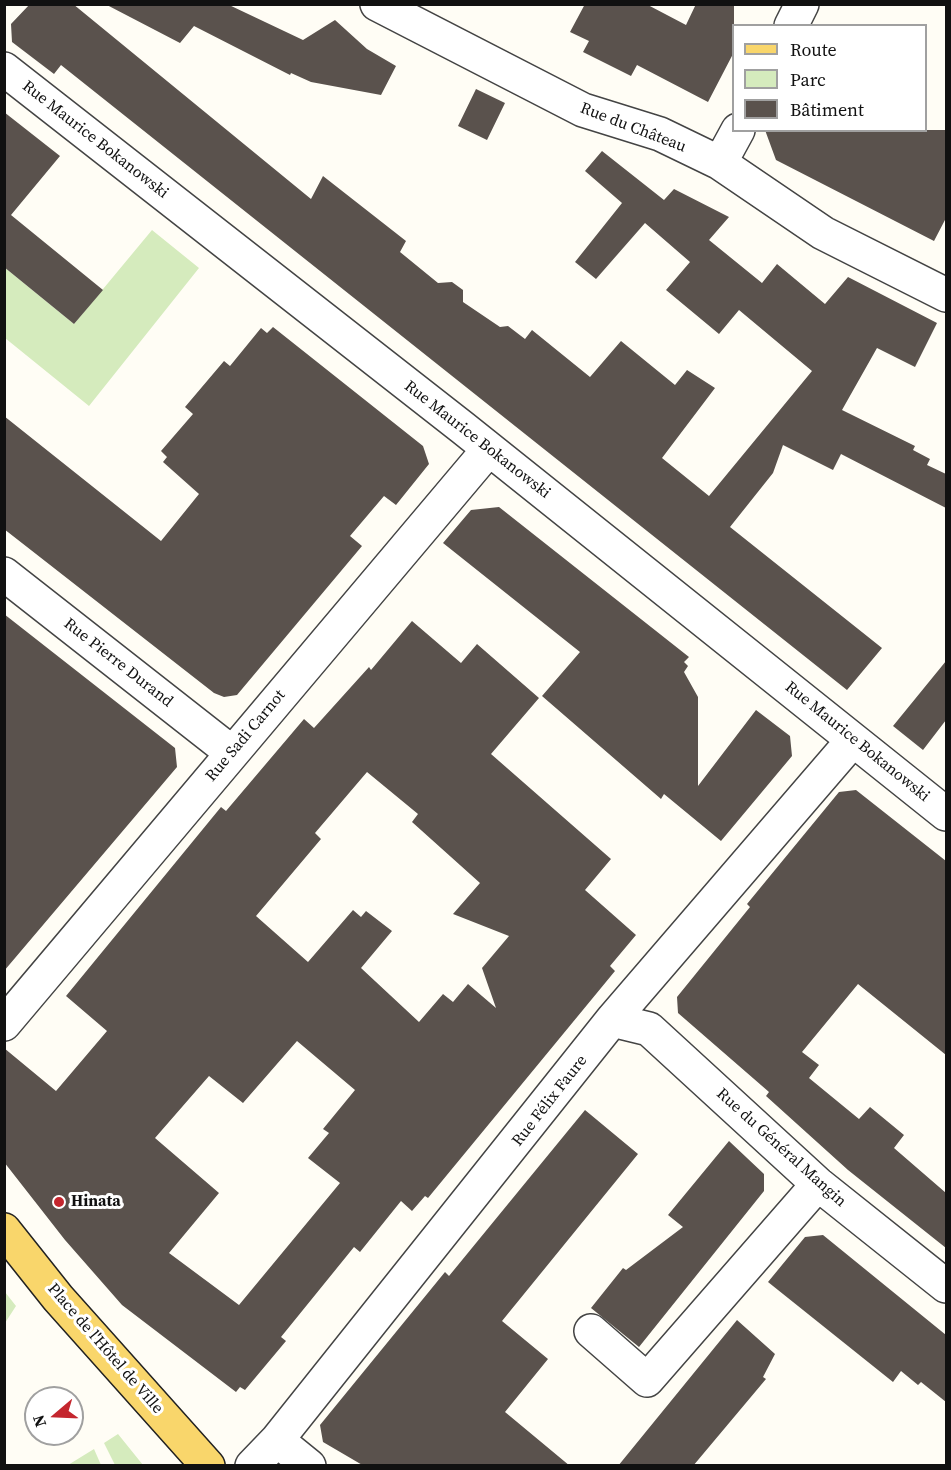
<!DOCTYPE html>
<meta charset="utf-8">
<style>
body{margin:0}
#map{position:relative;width:951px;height:1470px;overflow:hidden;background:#fffdf5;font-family:"Source Serif 4",serif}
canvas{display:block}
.frame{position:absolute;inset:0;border:6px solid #111;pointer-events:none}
.legend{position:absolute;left:732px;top:24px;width:195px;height:108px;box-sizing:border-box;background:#fff;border:2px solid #a0a0a0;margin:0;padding:8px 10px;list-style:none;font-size:18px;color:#111}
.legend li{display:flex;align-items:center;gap:12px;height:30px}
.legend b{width:30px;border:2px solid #a0a0a0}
.north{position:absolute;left:24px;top:1386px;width:60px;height:60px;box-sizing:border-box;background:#fff;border:2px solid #a0a0a0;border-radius:50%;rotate:251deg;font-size:16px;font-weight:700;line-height:24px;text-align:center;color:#111}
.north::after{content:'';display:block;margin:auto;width:21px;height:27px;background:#c4262e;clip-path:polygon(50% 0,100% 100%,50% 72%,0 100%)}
</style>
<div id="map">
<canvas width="951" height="1470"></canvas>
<div class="frame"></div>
<ul class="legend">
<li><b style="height:8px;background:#f9d66b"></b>Route</li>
<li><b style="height:16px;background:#d5ebbd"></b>Parc</li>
<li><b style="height:16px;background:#5a524d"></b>Bâtiment</li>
</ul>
<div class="north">N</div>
</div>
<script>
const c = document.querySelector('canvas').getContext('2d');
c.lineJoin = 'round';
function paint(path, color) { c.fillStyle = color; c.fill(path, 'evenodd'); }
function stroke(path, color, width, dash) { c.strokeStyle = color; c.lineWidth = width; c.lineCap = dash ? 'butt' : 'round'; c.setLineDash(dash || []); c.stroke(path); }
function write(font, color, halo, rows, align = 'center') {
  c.font = font + ' "Source Serif 4",serif'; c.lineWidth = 6; c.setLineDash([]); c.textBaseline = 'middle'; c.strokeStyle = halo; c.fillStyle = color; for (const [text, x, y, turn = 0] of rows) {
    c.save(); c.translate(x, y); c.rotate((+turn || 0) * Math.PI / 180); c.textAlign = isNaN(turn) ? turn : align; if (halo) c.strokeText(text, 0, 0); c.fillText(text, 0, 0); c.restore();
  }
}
const green = new Path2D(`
 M152,230L199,268L89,406L5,338L4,267L74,324Z
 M5,1292L16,1306L5,1323Z
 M118,1434L143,1465H115L104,1443Z
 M94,1449L101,1465H68Z`);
const building = new Path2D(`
 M30,4H73L311,199L323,176L406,241L400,252L438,283L452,282L463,290V302L500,327L508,326L525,339L532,330L590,377L621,341L675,385L687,370L715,388L662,458L709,496L812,371L739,310L719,334L666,290L690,262L645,223L596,279L575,262L622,203L585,171L602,151L664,200L674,189L729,217L709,240L762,283L777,264L825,304L848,277L937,323L915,367L877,348L842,410L915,446L913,450L930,459L927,465L946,474V508L841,454L833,470L783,445L773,473L730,527L882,648L847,690L61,65L54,74L12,42L11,24Z
 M105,4H227L303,40L335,20L367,49L396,66L381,95L311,82L291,73L290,75L194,26L180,43Z
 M585,4H646L686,25L696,4H734V52L708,102L637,65L631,76L583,52L589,41L570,32Z
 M476,89L505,103L487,140L458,126Z
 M4,112L60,156L11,215L103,290L74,324L4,267Z
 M765,130H946V218L934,241L776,160Z
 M273,327L423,446L429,464L396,505L384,496L350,536L362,546L237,695L224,697L214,693L4,529V416L161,541L199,494L163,462L167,457L161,451L193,414L185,407L224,361L230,366L261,328L267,333Z
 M499,507L689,657L684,662L688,666L684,672L698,697V786L756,710L790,736L792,756L721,841L664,794L661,799L542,696L580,652L443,543L471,510Z
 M4,614L175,748L177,767L4,971Z
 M412,621L461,663L477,644L539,698L491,754L611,859L585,890L636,935L610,966L615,971L428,1198L425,1196L412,1211L401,1201L360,1252L354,1247L281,1337L286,1341L245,1390L240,1387L236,1392L122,1305L65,1240L4,1162V1048L56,1091L107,1031L66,996L221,807L226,811L304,719L314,728L369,667L371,670ZM367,772L418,814L412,822L480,883L453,914L509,936L482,968L496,1008L468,984L453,1002L443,994L419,1022L361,968L392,931L366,911L361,917L353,910L308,962L256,916L321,839L315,833ZM297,1041L355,1090L323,1129L329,1133L308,1158L340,1183L239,1305L169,1253L219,1193L155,1138L209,1076L243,1103Z
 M946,661V720L923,750L893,726Z
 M856,790L946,861V1055L858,984L802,1052L819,1065L809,1078L859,1119L870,1107L904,1135L894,1148L946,1193V1248L848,1170L766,1096L769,1092L678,1013L677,997L750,907L747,904L839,792Z
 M585,1110L638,1154L502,1321L548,1359L505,1412L570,1466H364L323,1442L320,1425L445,1272L449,1276Z
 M729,1141L764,1174V1191L639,1347L591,1308L623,1268L626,1270L683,1227L668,1215Z
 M823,1235L946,1335V1402L921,1382L918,1385L901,1371L893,1382L768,1282L805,1237Z
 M737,1320L775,1354L763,1377L766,1379L693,1466H618Z`);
const minor = new Path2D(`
 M377,4L583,110L660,134L720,163L823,233L946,295
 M791,26L802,4
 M4,69L463,428L946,814
 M720,163L738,130
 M4,574L231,752
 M612,1020L649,1029L818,1184L946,1286
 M4,1024L489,449
 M591,1331L647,1380L818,1184
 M277,1440L309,1466
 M252,1466L277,1440L612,1020L853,740`);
const major = new Path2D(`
 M4,1230L58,1298L208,1466`);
const markers = [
 [59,1202,6,"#c4262e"]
];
const streetNames = [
 ["Rue du Château",633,128,21],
 ["Rue Maurice Bokanowski",95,140,38],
 ["Rue Maurice Bokanowski",477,440,38],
 ["Rue Pierre Durand",118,663,38],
 ["Rue Sadi Carnot",246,736,-50],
 ["Rue Maurice Bokanowski",857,742,39],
 ["Rue Félix Faure",550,1101,-52],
 ["Rue du Général Mangin",781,1148,42],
 ["Place de l'Hôtel de Ville",105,1349,49]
];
const poiNames = [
 ["Hinata",71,1202]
];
paint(green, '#d5ebbd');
paint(building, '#5a524d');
stroke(minor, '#444', 36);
stroke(major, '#222', 36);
stroke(minor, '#fff', 33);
stroke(major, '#f9d66b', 33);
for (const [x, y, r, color] of markers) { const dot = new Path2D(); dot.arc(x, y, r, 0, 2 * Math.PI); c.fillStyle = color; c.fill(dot); stroke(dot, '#fff', 2); }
write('16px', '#111', '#fff', streetNames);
write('bold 16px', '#111', '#fff', poiNames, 'left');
</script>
